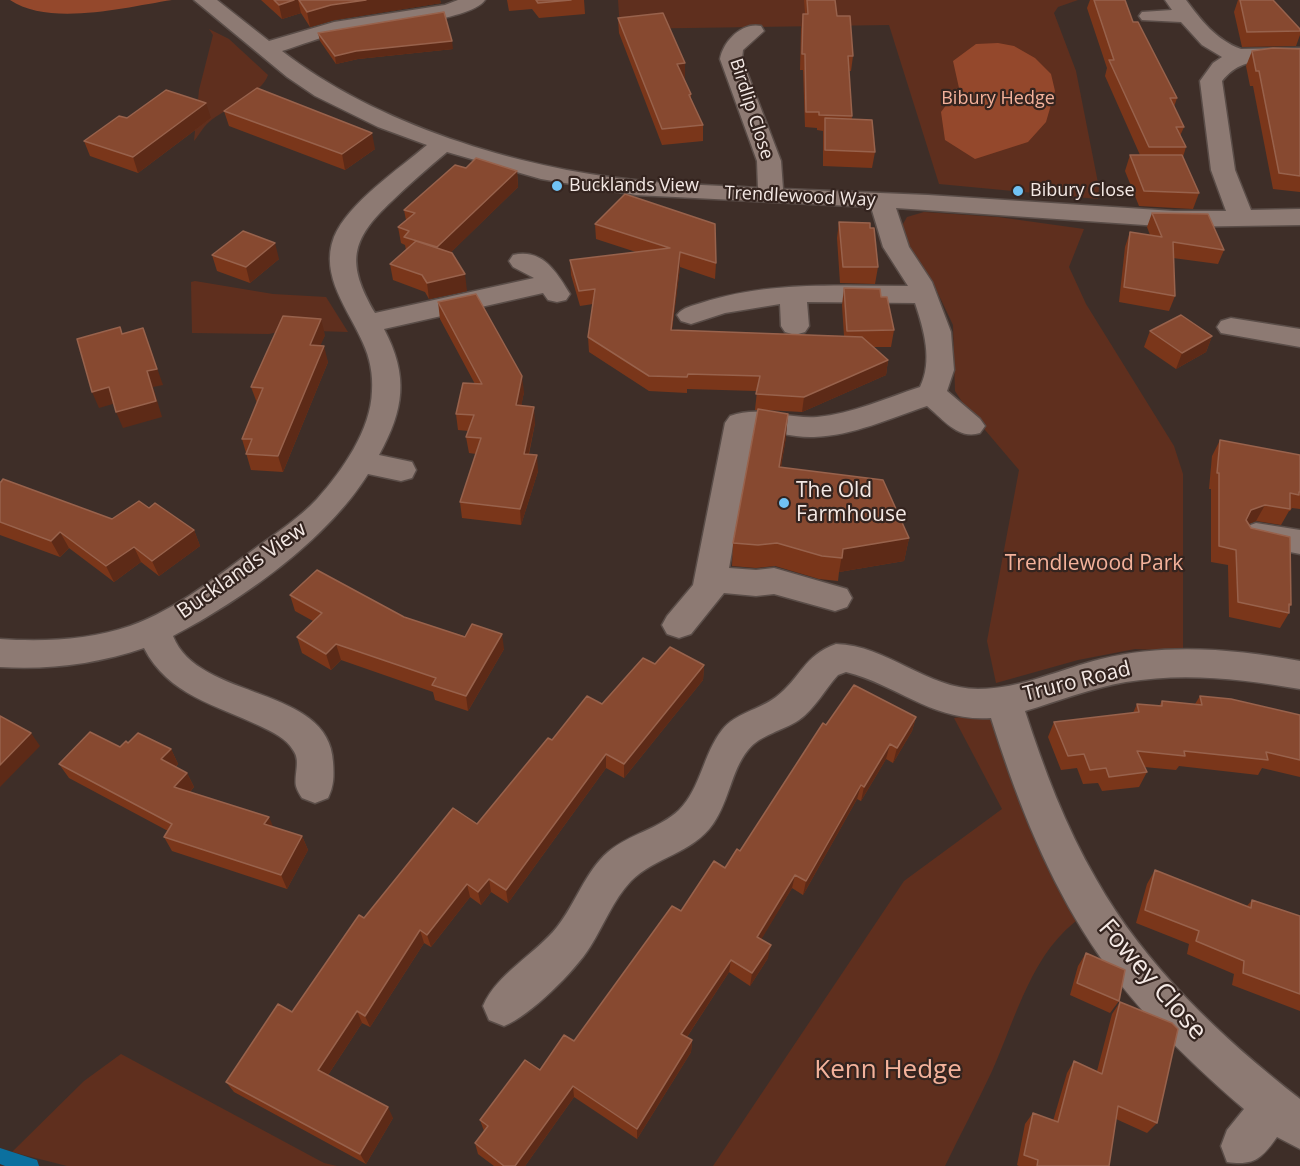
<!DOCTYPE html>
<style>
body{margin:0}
canvas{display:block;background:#3e2e28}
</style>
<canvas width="1300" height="1166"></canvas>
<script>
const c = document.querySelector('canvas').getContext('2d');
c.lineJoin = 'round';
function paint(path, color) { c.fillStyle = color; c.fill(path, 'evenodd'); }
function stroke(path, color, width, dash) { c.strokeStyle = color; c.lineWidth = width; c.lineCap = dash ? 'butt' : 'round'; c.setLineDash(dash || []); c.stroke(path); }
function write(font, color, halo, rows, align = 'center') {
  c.font = font + ' "Open Sans",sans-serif'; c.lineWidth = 4.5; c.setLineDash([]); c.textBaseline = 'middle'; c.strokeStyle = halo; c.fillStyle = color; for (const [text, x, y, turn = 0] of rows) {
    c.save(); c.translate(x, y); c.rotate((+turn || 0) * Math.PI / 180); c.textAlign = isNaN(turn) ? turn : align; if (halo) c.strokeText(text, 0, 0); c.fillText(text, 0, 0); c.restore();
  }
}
const green = new Path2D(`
 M618,0H1078L1058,7L1054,13L1076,71L1099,188L1098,199L939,184L889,25L620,29Z
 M209,29L229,39L268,75C261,95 224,109 209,122C203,127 199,135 194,141L199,90L213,35Z
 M924,212L998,217L1084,229L1069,267L1086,304L1174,446L1183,474V651L1135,649L1078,660L996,683L987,641L1019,470L980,424L972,417L955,391L953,325L935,287L899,231L907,217Z
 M195,281L273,294L326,297L348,332L287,330L269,334L192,333L191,282Z
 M1000,711L1083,916C1032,950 1016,1018 992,1071C977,1103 960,1135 945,1166H713L904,881L1002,809L954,718Z
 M121,1054L324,1163L337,1166H67L12,1152L84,1081Z`);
const forest = new Path2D(`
 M10,0H172C126,7 50,27 10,0Z
 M998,43L1014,46L1035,58L1051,74L1055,91L1046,122L1028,142L975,159L945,140L941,112L959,88L953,61L976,44Z`);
const stream = new Path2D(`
 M0,1148L37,1160L39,1166H5L0,1164Z`);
const minor = new Path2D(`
 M194,0H217L269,41L334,22L445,5L458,0H485C470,22 369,28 339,34C320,37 301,45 282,51C375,124 518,168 635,180C676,185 717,185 758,188L757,161L720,59C723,42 741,22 761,26L764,31L743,50L742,59L781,161L783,189L928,195L1174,211H1226L1211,170L1200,81L1213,63L1222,57L1202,45L1181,22L1142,20L1139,16L1142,12L1172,10L1165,0H1186C1201,20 1216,40 1241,49L1300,48V62C1269,62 1243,54 1222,81L1235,170L1251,210L1300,209V225L1174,227L896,208L909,247L932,282L951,332L954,370L947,391L980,419L985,426L980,433C958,440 943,419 927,406C891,418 852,436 814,437C794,438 774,431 754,430L729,568L756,570L774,568L847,589L852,598L847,607L835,611L774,594L756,596L724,593L691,634L679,638L667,634L662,625L667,616L693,585L725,423L730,416C760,405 786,419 817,417C852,414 886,398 920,387C933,361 924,330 915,303L807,302L809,326L805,332L795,335L785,332L781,326L780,304L725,313L691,324L681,321L677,315C683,307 692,306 701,303C768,281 838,286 908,286L883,247L871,207L636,195L541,179L447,152C428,168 409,184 392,201C350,240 346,263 375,313L534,278L513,267L509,261L513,255C543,248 557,273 570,294L566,300L557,302L548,300L543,293L384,329C409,376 404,410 379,455L412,462L416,470L412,478L401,481L368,474C327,540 242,600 173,636C198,701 330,685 333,762C334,776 334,786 328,798L315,803L302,798C300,795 297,790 296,786C294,774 301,760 293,750C286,738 272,732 260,726C216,705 168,695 144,648C97,664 49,670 0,667V639C42,642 90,640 130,626C177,609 218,576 257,547C278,532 299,518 317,499C342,471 371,430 372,391C373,375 370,358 363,343C349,310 319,276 334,237C348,203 399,169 427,145L378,127L315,96L287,77Z
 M1231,318L1300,329V347L1221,333L1217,327L1221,321Z
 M1256,523L1300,530V554L1245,543L1240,535L1245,527Z
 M836,644C887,645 927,689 978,689C1021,689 1060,669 1101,659C1167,643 1234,649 1300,661V689C1243,679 1184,672 1126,682C1091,688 1059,701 1025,711C1044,769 1065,826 1096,879C1145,966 1222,1038 1300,1099V1149L1277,1137C1262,1158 1255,1166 1227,1162L1221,1146L1227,1130L1244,1109C1183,1057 1125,999 1083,931C1042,865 1014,791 991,718C933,722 898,685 846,672L838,675C825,689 815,709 799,720C783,731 761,734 748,750C731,771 729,802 713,824C693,853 655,857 631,881C613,900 604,925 590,947C575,971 530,1016 504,1026L489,1020L483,1006C497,973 535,955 557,927C576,903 585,872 608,852C629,834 659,829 679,810C701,788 703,754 722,730C735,713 759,710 776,697C800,679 804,655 836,644Z`);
const wall = new Path2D(`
 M261,0H440L441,3L334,20L310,27L301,13L282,19Z
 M507,0H584L585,14L539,18L532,9L509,11Z
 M804,0H835L837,16L853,56L851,71H849L852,119L875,152L872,168L823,166V131L817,130V128L805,127L803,70H800L801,29L803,14H805Z
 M1090,0H1125L1133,22L1177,98L1174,107L1184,127L1180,136L1186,147L1183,157L1199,193L1193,209L1139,206L1125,171L1130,155H1140L1105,76L1107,68L1087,8Z
 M1238,0H1273L1300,29V35L1296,46L1242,47L1234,12Z
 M618,18L685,78H684L691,94V99L703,125V141L662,145L619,33Z
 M318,33L453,49L358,59L336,64L320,41Z
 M1300,49V192L1273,189L1253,86H1250L1246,66L1252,51Z
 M224,111L375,149L345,170L229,126Z
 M127,118H211L138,173L90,156L84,141Z
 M466,168L517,171L518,187L451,252L467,291L429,299L425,292L393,280L390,264L406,250L405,245L401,243L398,227L406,220L404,210Z
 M1152,213L1224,250L1218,264L1173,258L1175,296L1169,311L1119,302L1125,247L1130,232L1150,235L1147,227Z
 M839,222L870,228L878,267L875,284L840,283L837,238Z
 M595,224L716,263L715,279L680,267L672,330L844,336L842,305L844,288L881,297L894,330L891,347H873L888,360L886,375L802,412L766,410L786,437L781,467L909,538L904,561L839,572L838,581L819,579L775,566L756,568L732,566L733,543L758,410H755L757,391L687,389V393L649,391L589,352L588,337L593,304L580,306L571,275L570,260L636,252L596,239Z
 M212,255L279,259L250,283L217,271Z
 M438,302L524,392L521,406L535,423L529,454L538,471L521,525L462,518L460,502L476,454L469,453L466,437L469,431L458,430L456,414L475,384L440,319Z
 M1150,331L1212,336L1206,352L1176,369L1144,347Z
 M325,335L320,345L328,362L283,472L251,470L242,439L257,403L251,387Z
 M1220,440L1300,455V509L1292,508L1290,511H1289L1281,525L1256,521L1248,524L1291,605L1289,608V613L1280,628L1229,617L1228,565L1211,562V489H1209L1212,456Z
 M0,482L112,519L149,508L194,530L200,546L159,576L141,562L114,582L69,548L60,557L0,535Z
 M290,595L404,617L504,649L468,711L435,700L433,692L341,660L331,670L302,653L297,637L313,621L295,611Z
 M655,664L704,665L703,680L624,778L606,768L508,903L491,892L481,905L470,897L431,947L424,943L370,1027L362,1023L328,1075L393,1118L366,1164L234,1092L226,1082L292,1012L364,918L477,824L602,704Z
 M1200,696L1300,715V777L1262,768L1258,775L1179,766L1176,770L1144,767L1147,772L1139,787L1102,791L1098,783L1083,784L1077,768L1061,770L1048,737L1054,722L1133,713L1137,704L1159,706L1162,701L1195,704Z
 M916,717L912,731L893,763L886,759L861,801L857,799L803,895L792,888L761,939L768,958L750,986L729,972L687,1037L692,1040L691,1052L637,1139L574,1097L525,1166H494L478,1154L475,1143L484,1131L480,1120L574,1041L681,911L740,851L826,725Z
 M128,743L171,749L178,764L176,767L187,773L194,787L190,792L273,827L302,836L308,850L287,889L172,851L164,837L168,831L69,778L59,764L120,747Z
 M1155,870L1247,906L1252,900L1300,916V1011L1232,985L1234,974L1187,954L1189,944L1136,923L1147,884Z
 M1086,953L1119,1001L1110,1013L1070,995L1078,966Z
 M1120,1002L1157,1123L1147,1133L1116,1119L1109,1166H1019L1017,1165L1025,1124L1033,1113L1053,1121L1067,1073L1074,1061L1097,1071L1112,1014Z`);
const shadedWall = new Path2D(`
 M294,0H298L301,13L282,19L279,5Z
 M366,0H440L441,3L334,20L310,27L307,12L331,5Z
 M452,41L453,49L358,59L336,64L335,56L356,51Z
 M685,63V78L677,79V64Z
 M206,103L211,118L138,173L133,157Z
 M372,133L375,149L345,170L342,154Z
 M517,171L518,187L439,264L437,247Z
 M275,243L279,259L250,283L246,267Z
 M680,252V267L670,345L671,330Z
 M465,274L467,291L429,299L427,283Z
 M321,319L325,335L314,361L310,345Z
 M143,328L163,385L153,387L162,417L123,428L116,412L147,371Z
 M1212,336L1206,352L1176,369L1182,353Z
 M324,346L328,362L283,472L278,456Z
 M888,360L886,375L802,412L804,397Z
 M522,376L524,392L518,422L516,405Z
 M109,387L116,403L99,408L92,392Z
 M534,407L535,423L525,470L524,454Z
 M788,414L786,437L777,490L779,467Z
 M537,455L538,471L521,525L520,509Z
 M1265,505L1256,521L1243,526L1251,510Z
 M194,530L200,546L159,576L152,561Z
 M60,532L69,548L60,557L51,541Z
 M909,538L904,561L839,572L843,549Z
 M134,547L141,562L114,582L106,566Z
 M502,634L504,649L468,711L466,696Z
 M336,644L341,660L331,670L326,654Z
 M704,665L703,680L624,778V764Z
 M916,717L912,731L893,763L897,748Z
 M31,733L40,746L0,787V765Z
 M890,744L886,759L861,801L864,787Z
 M171,749L178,764L169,774L161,759Z
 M606,754V768L508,903L506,890Z
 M187,773L194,787L182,801L174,787Z
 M861,785L857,799L803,895L806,881Z
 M269,817L275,831L264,824Z
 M302,836L308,850L287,889L281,875Z
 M795,875L792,888L755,950L757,937Z
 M489,879L491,892L481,905L478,892Z
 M467,884L470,897L431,947L427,935Z
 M420,930L424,943L370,1027L365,1016Z
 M771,945L768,958L750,986L752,973Z
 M731,960L729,972L681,1046V1034Z
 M357,1011L362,1023L324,1081L318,1070Z
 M692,1040L691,1052L637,1139V1129Z
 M573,1086L574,1097L525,1166H515Z
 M388,1107L393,1118L366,1164L360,1154Z`);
const building = new Path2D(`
 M274,0H294L279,5Z
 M299,0H366L331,5L307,12Z
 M536,0H571L538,3Z
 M807,0H835L837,16H850L853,56H848L852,116L819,115V112H806L805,54H802L803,14H808Z
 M1094,0H1125L1133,22H1138L1177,98H1170L1184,127H1176L1186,147H1149L1109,60H1114Z
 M1240,0H1273L1300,29V31L1247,32Z
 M444,12L452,41L356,51L335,56L318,33Z
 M663,13L685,63L677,64L691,94L689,95L703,125L662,129L618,18Z
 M1273,48L1300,49V176L1279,173L1259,71H1256L1252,51Z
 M257,88L372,133L342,154L224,111Z
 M166,90L206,103L133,157L84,141L119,116L127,118Z
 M825,118L872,120L875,152L825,150Z
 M1130,155H1182L1199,193L1144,191Z
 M476,158L517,171L437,247L404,237L409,231L398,227L415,213L404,210L455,165L466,168Z
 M625,194L715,224L716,263L680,252L671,330L862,337L888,360L804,397L756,394L760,376L688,374L687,377L649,376L588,337L595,289L579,291L570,260L670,248L595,224Z
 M1152,213L1208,214L1224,250L1173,242L1175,296L1124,287L1130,232L1162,237Z
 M839,222L870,223V228H874L878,267H843Z
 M243,231L275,243L246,267L212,255Z
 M416,241L452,253L465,274L427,283L422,275L390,264Z
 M844,288L880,289L881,297H887L894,330L847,331Z
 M476,294L522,376L516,405L534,407L524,454L537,455L520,509L460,502L481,438L466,437L474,415L456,414L463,383L482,384L438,302Z
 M1181,315L1212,336L1182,353L1150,331Z
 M283,316L321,319L310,345L324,346L278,456L246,454L252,439H242L263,388L251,387Z
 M120,327L122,334L143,328L157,369L147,371L156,401L116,412L109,387L92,392L77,339Z
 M758,409L788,414L779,467L883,480L909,538L843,549L842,558L822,556L777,543L758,545L733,543Z
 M1220,440L1300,455V492H1299V495L1290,493V509L1265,505L1251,510L1246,520L1251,528L1290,537L1291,605L1289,604V613L1238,602L1236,550L1219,546V473H1217Z
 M3,479L112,519L139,501L149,508L155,503L194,530L152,561L134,547L106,566L60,532L51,541L0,522V482H1Z
 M317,570L404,617L465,637L472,624L502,634L466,696L432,685L436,678L336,644L326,654L297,637L322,613L290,595Z
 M670,647L704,665L624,764L606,754L506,890L489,879L478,892L467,884L427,935L420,930L365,1016L357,1011L318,1070L388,1107L360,1154L226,1082L278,1004L292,1012L359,915L364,918L453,808L477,824L548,738L552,740L587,696L602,704L643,658L655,664Z
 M854,685L916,717L897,748L890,744L864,787L861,785L806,881L795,875L757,937L771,945L752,973L731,960L681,1034L692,1040L637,1129L573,1086L515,1166H504L475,1143L488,1126L480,1120L525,1060L540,1070L564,1035L574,1041L672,906L681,911L714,861L725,868L737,849L740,851L823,723L826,725Z
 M1200,696L1231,699L1300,715V760L1266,752L1268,760L1184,751L1185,756L1137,751L1147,772L1109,777L1106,768L1090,770L1084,754L1068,756L1054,722L1139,712L1137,704L1162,706V701L1202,705Z
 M0,716L31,733L0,765Z
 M90,732L120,747L126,741L128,743L138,733L171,749L161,759L187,773L174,787L269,817L264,824L302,836L281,875L164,837L172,824L59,764Z
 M1155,870L1251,908L1252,900L1300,916V994L1243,973L1244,961L1196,941L1199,931L1145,910Z
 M1086,953L1125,970L1119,1001L1077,983Z
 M1120,1002L1172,1023L1178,1029L1157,1123L1118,1106L1109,1166H1037L1038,1160L1024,1155L1033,1113L1058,1122L1074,1061L1102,1074Z`);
const markers = [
 [557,186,6,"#70c2f4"],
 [1018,191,6,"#70c2f4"],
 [784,503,6,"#70c2f4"]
];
const farParknames = [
 ["Bibury Hedge",998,99]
];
const farStreetnames = [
 ["Birdlip Close",751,109,72],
 ["Trendlewood Way",800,197,3]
];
const farPoinames = [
 ["Bucklands View",569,186],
 ["Bibury Close",1030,191]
];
const poiNames = [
 ["The Old",796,491],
 ["Farmhouse",796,515]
];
const parkNames = [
 ["Trendlewood Park",1094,564]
];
const streetNames = [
 ["Bucklands View",242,571,-35],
 ["Truro Road",1077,682,-14]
];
const nearStreetnames = [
 ["Fowey Close",1152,980,49]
];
const nearParknames = [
 ["Kenn Hedge",888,1071]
];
paint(green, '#5f2f1e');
paint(forest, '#94482c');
paint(stream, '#0b709f');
stroke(minor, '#5a4d48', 3);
paint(minor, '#8d7a73');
paint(wall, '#7a361a');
paint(shadedWall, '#5d2a17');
paint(building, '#874930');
stroke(building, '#98624c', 1.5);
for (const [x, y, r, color] of markers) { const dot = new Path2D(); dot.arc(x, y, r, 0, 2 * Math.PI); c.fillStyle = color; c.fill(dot); stroke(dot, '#34241f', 2); }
write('18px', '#f4b29b', '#34241f', farParknames);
write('18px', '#f4e9e5', '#34241f', farStreetnames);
write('18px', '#f4e9e5', '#34241f', farPoinames, 'left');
write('21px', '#f4e9e5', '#34241f', poiNames, 'left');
write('21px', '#f4b29b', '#34241f', parkNames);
write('21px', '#f4e9e5', '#34241f', streetNames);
write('26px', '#f4e9e5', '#34241f', nearStreetnames);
write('26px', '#f4b29b', '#34241f', nearParknames);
</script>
